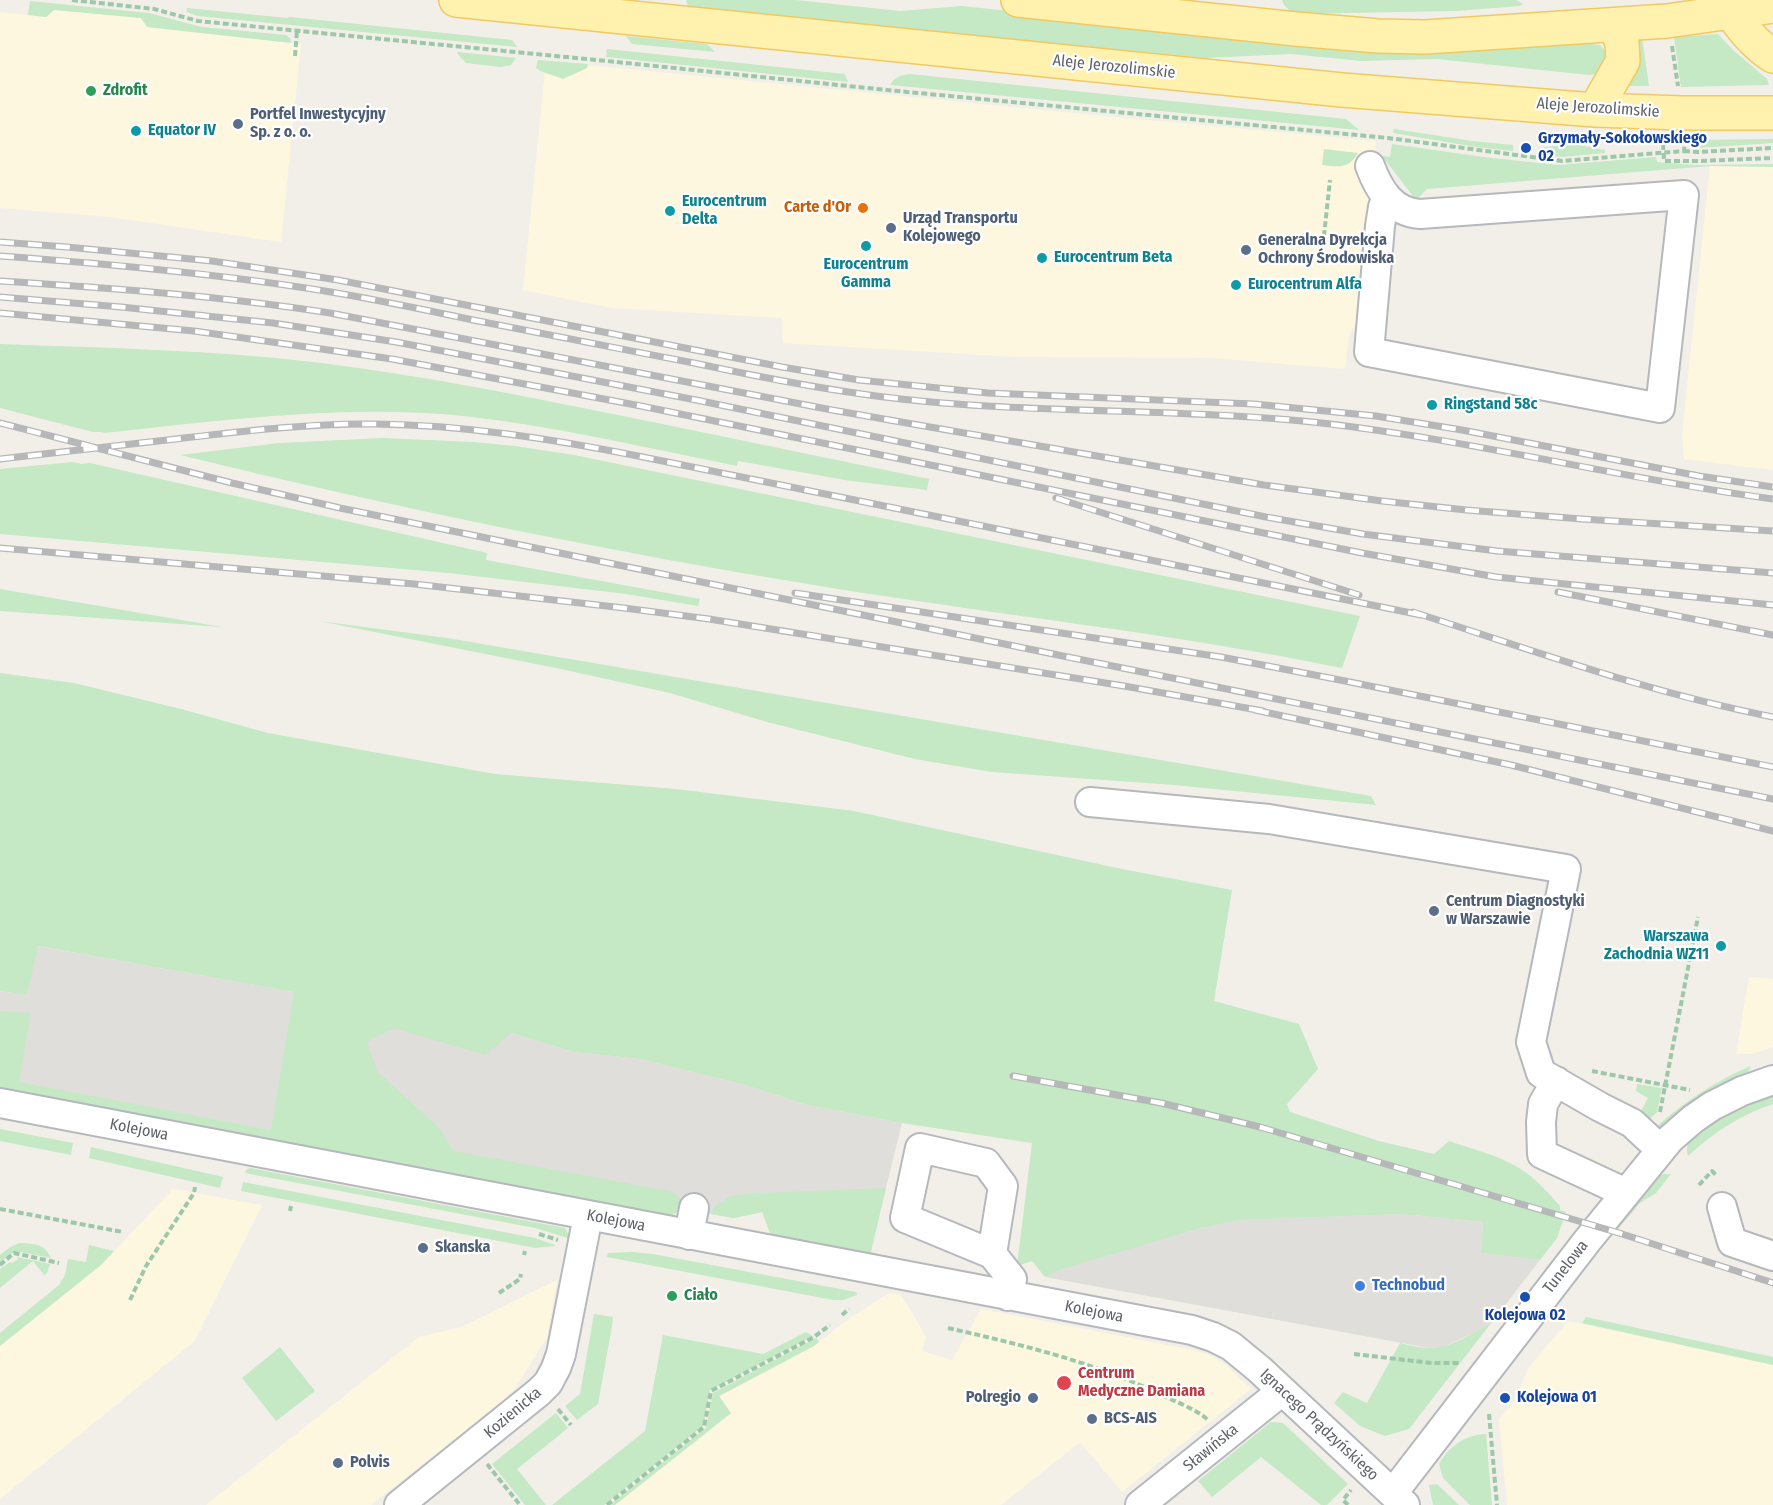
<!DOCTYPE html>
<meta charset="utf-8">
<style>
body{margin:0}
canvas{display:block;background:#f1efe8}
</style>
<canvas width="1773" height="1505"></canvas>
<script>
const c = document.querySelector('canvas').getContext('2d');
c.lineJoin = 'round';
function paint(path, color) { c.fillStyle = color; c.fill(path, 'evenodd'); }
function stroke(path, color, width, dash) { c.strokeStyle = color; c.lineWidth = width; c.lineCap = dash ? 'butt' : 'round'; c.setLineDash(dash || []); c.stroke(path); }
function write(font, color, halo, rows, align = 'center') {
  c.font = font + ' "Fira Sans Condensed",sans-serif'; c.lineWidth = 4.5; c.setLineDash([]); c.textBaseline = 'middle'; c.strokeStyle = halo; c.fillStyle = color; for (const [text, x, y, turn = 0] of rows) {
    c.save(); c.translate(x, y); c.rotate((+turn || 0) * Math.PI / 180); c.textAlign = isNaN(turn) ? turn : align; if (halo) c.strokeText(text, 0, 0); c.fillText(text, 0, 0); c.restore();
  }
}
const commercial = new Path2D(`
 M54,10L141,18L147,27L301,44L281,242L110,217L0,208V12L46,17Z
 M546,61L1104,116L1376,141L1356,323L1349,335L1345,369L1212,358L1015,357L783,343L782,318L612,308L523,290Z
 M1710,166L1773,167V470L1684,459L1682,435Z
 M1749,977L1773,979V1047L1752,1054H1736Z
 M173,1189L262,1205L195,1341L0,1499V1346L101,1265Z
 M557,1280L547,1337L518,1384L506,1398L371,1505H206L419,1337L461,1327Z
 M889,1293L901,1295L918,1323L926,1337L922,1351L952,1360L981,1309L1193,1350L1212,1356L1226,1365L1251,1389L1122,1492L1080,1442L1001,1505H615L731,1414L719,1397L814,1346L851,1317Z
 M1568,1321L1773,1365V1505H1507L1499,1419L1513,1403L1529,1367Z`);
const industrial = new Path2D(`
 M37,946L294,992L511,1033L574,1052L640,1059L745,1085L807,1105L902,1123L870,1252L762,1212L734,1218L711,1214L694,1208L509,1175L0,1079V991L27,995Z
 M1402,1214L1483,1222L1481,1253L1540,1260L1492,1322L1472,1334L1443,1347L1429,1348L1045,1277L1057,1270L1198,1229L1240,1220Z`);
const green = new Path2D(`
 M686,0H796L900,11L962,6L1363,49L1583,40L1585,43L1600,45L1605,50L1608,57L1598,74L1589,75L1437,59L1361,61L1291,54L1206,58L692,8L688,6Z
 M1282,0H1516L1523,4L1520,6L1457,11L1293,14L1284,5Z
 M30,1L149,13L202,27L286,35L290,38L291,43L147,27L141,18L54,10L46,17L28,15Z
 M187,8L287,18L290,17L512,40L517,47L198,16L187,12Z
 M1718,34L1733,50L1767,79L1769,85L1681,87L1674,37Z
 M626,36L707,44L715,52L632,44Z
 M1642,37L1649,86H1626C1637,68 1642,61 1637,40Z
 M607,49L845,74L848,82L606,57Z
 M458,52L516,58L511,65L501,67L466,63L457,53Z
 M538,60L588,64L587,68L563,79C556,76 540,72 536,68Z
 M910,74L1346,119L1359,130L890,85C895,77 900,75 910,74Z
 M1394,129L1472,141L1513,145V151L1476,147L1393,133Z
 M1773,139V143L1697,148L1692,146L1688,140Z
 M1392,144L1483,157L1558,165L1656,157L1657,162L1695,165L1773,164V167L1710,166L1427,189L1416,200L1382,156L1390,157Z
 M1573,144L1605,150V153L1562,157L1538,154V148Z
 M1324,149L1358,153C1349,169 1338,167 1322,165Z
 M0,344C107,348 214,350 321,363C426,376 529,397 633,418C732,438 830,459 929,479L927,490L851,481L738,461L737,466C647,448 555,426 464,416C344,404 224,420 105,433L100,432H93L0,408Z
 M383,438L473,442L515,446L574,455L1360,616L1342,668C1171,633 998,615 826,587C609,552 393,507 180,455L279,443Z
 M73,462L81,464L90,463L487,553L486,560L700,599L698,606L626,594L449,573L0,534V469Z
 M0,589L222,627L0,611Z
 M319,621L447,638L1371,796L1376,805L1174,785L992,772L915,759L767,722L670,693L556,668Z
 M0,673L74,683L181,709L268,733L495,774L676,789L854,811L1117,868L1232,890L1214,1001L1299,1024L1318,1069L1287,1104L1290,1112L1379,1141L1434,1154L1449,1141C1472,1149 1498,1155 1519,1168C1535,1177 1548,1193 1560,1206V1210L1566,1212L1557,1238L1540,1260L1481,1253L1483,1222L1402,1214L1240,1220L1198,1229L1059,1270L1045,1277L1032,1261L1017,1266L1032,1143L902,1123L807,1105L745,1085L640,1059L574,1052L511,1033L485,1055L394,1028L367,1042L377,1071L440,1129L453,1151L669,1191C676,1193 682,1198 683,1206L669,1219L0,1090V1011L31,1013L19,1082L271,1130L294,992L38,946L27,995L0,991Z
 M1751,1066L1748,1073L1713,1090H1708L1707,1093L1663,1127L1657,1126C1686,1101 1715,1081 1751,1066Z
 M1637,1084L1662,1088L1657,1112L1648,1121L1639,1115L1648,1098L1636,1091Z
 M1773,1094V1104C1740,1115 1713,1133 1688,1156C1687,1152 1686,1146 1689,1142C1692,1139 1697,1136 1700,1133C1722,1115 1747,1103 1773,1094Z
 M0,1129L73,1143L71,1155L0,1141Z
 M91,1147L223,1177L220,1188L89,1158Z
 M250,1168L565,1228L571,1239L535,1228L245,1173L246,1170Z
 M1664,1174H1671L1656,1193L1640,1203L1618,1229L1614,1228L1656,1178Z
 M243,1182L535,1238L555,1245V1246L535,1248L241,1191Z
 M886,1188L871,1252L967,1277L772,1238L762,1212L734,1218L711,1214L714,1207L731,1196L759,1193Z
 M19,1243C35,1244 44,1243 51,1258L15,1251L0,1262V1255L9,1248Z
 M89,1245L114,1251L101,1265L0,1346V1333L59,1285L65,1275L68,1259L86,1262Z
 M632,1252L653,1254L856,1292L857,1295L843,1300H833L607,1257L608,1253Z
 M17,1257L50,1264L47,1273L44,1275L33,1261L0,1288V1269L10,1262L12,1263L18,1259Z
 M594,1314L613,1317L612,1326L598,1404L577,1420L565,1406L580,1394Z
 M1586,1317L1773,1357V1365L1582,1323Z
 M1492,1322L1409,1429L1385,1436L1360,1426L1334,1403L1343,1392L1367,1403L1400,1343C1409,1345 1418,1348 1428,1348C1450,1349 1474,1333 1492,1322Z
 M806,1332L813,1336L710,1390L703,1426L604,1505H552L645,1431L663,1335L763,1354Z
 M816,1338L819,1342L814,1346L719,1396L731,1413L615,1505H610L706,1428L713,1393Z
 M280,1347L315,1391L276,1421L242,1378Z
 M556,1413L568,1428L517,1469L546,1505H525L492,1464Z
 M1271,1422L1283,1423L1348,1484L1327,1505H1321L1261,1457L1212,1497L1198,1481Z
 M1486,1434L1492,1505H1470L1443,1478L1439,1464C1448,1448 1465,1434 1486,1434Z
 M1437,1484L1459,1505H1433L1429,1485Z`);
const path = new Path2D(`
 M72,0L154,9L198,21L597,60L887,90L1388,138L1562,161L1684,151L1685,141
 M1672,46L1678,86
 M295,56L297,31
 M1663,144L1664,161H1700L1773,158
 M1684,151L1698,152L1773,148
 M1322,254L1330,180
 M1592,1071L1690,1090
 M1660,1112L1698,917
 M1699,1185L1712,1171L1716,1175
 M0,1209L123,1232
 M290,1211L291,1206
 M539,1234L558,1240
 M524,1255L525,1251
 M0,1265L14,1253L59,1263
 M499,1293L520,1279L521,1274
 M130,1300L146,1266L194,1193L195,1187
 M842,1315L849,1309
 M948,1328C1023,1345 1098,1363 1168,1398C1181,1404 1197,1410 1208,1420
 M1354,1354L1431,1363H1461
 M558,1409L571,1425
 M1489,1414L1497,1505
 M487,1464L520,1505
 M607,1505L704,1427L711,1391L814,1337L830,1325
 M1348,1505L1343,1500L1351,1490`);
const minor = new Path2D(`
 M1370,166C1379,190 1392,212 1420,214L1684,195L1660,408L1369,352L1380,226L1383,207L1387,198
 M1090,802L1269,819L1566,869L1531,1042L1541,1073L1600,1107L1632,1123L1661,1150
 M1556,1081L1543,1104L1541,1122L1542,1154L1626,1193
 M0,1103L1192,1330L1213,1337L1231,1346L1259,1369L1405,1505
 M1722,1207L1732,1242L1773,1256
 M689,1235L694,1208
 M992,1254L1003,1186L986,1163L920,1148L905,1218L992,1254L1012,1279L1008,1296
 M1393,1493L1587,1241L1670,1139L1693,1119L1712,1106L1742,1091L1773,1080
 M399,1505L539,1392L548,1383L556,1368L561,1354L588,1216
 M1140,1505L1282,1391`);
const major = new Path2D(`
 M456,0L1342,90L1595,110L1682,113H1773
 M1018,0L1296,29L1378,36L1425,37L1667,21L1773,6
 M1723,0C1736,21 1752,43 1773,56
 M1595,110L1623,61L1622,43L1615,25`);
const rail = new Path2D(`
 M0,242L67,247L212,261L338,280L782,367L859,380L988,393L1254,404L1376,416L1462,430L1699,476L1773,487
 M0,256C111,264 221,274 331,292C378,300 426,310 473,320C546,334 620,349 694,363C750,375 805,386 862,394C1008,415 1156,407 1302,421C1461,437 1615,478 1773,499
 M0,281C111,288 221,296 330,313L832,410L1264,485L1382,501L1466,510L1582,519L1773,531
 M0,297L121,307L273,323L396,342L696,400L1266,517L1363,534L1497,551L1773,573
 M0,313L194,331L392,359L641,406L1362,553L1496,577L1773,605
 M0,423L232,483L340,508L1063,656L1773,799
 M0,459C56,453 112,446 167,440C237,432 306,423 376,424C465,425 551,439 638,456L1421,615
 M1056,498L1359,595
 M0,548L414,584L624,608L709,619L1124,686L1263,711
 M1558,592L1773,635
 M795,593L1221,657L1330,678L1773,767
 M1413,612C1532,650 1650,693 1773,717
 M1255,710L1511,765L1773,831
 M1013,1076L1161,1103L1260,1127L1619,1233L1773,1283`);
const markers = [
 [91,91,6,"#2e9e5b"],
 [238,124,6,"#5c6f8a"],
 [136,131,6,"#0f9aa8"],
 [1526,148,6,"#1a4fb4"],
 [863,208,6,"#e8710a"],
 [670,211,6,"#0f9aa8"],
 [891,228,6,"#5c6f8a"],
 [866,246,6,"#0f9aa8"],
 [1246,250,6,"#5c6f8a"],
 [1042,258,6,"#0f9aa8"],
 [1236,285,6,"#0f9aa8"],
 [1432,405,6,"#0f9aa8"],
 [1434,911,6,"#5c6f8a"],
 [1721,946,6,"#0f9aa8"],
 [423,1248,6,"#5c6f8a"],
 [1360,1286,6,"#3f7fe0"],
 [672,1296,6,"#2e9e5b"],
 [1525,1297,6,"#1a4fb4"],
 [1064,1383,8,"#e0444e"],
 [1033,1398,6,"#5c6f8a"],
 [1505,1398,6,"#1a4fb4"],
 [1092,1419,6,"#5c6f8a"],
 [338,1463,6,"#5c6f8a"]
];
const streetNames = [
 ["Aleje Jerozolimskie",1114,67,6],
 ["Aleje Jerozolimskie",1598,108,4],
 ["Kolejowa",139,1130,11],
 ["Kolejowa",616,1221,11],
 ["Tunelowa",1566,1267,-52],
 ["Kolejowa",1094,1312,11],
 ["Kozienicka",513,1413,-40],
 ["Ignacego Prądzyńskiego",1319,1425,43],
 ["Sławińska",1211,1448,-39]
];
const leisureNames = [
 ["Zdrofit",103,91],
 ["Ciało",684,1296]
];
const serviceNames = [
 ["Portfel Inwestycyjny",250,115],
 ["Sp. z o. o.",250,133],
 ["Urząd Transportu",903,219],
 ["Kolejowego",903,237],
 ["Generalna Dyrekcja",1258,241],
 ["Ochrony Środowiska",1258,259],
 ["Centrum Diagnostyki",1446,902],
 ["w Warszawie",1446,920],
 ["Skanska",435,1248],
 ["Polregio",1021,1398,"right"],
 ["BCS-AIS",1104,1419],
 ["Polvis",350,1463]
];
const cultureNames = [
 ["Equator IV",148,131],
 ["Eurocentrum",682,202],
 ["Delta",682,220],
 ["Eurocentrum Beta",1054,258],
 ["Eurocentrum",866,265,"center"],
 ["Gamma",866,283,"center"],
 ["Eurocentrum Alfa",1248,285],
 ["Ringstand 58c",1444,405],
 ["Warszawa",1709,937,"right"],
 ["Zachodnia WZ11",1709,955,"right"]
];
const transitNames = [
 ["Grzymały-Sokołowskiego",1538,139],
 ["02",1538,157],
 ["Kolejowa 02",1525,1316,"center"],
 ["Kolejowa 01",1517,1398]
];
const foodNames = [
 ["Carte d'Or",851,208]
];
const shopNames = [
 ["Technobud",1372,1286]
];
const healthNames = [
 ["Centrum",1078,1374],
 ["Medyczne Damiana",1078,1392]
];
paint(commercial, '#fef7e0');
paint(industrial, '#e0deda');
paint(green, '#c5e8c5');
stroke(minor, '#b5b8bc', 32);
stroke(major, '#f2c960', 36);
stroke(path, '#9cc7a9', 4, [6, 3]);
stroke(minor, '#fff', 28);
stroke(major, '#fff2af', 33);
stroke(rail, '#b6b7b8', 7);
stroke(rail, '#fff', 4.5, [14]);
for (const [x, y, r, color] of markers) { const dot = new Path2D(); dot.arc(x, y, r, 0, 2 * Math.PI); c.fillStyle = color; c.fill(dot); stroke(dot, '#fff', 2); }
write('16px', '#5f6368', '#fff', streetNames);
write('bold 16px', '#27864d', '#fff', leisureNames, 'left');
write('bold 16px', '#4e5e75', '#fff', serviceNames, 'left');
write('bold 16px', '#0d838f', '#fff', cultureNames, 'left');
write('bold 16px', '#164399', '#fff', transitNames, 'left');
write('bold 16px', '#c56008', '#fff', foodNames, 'right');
write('bold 16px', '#366cbe', '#fff', shopNames, 'left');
write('bold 16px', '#be3a42', '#fff', healthNames, 'left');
</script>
